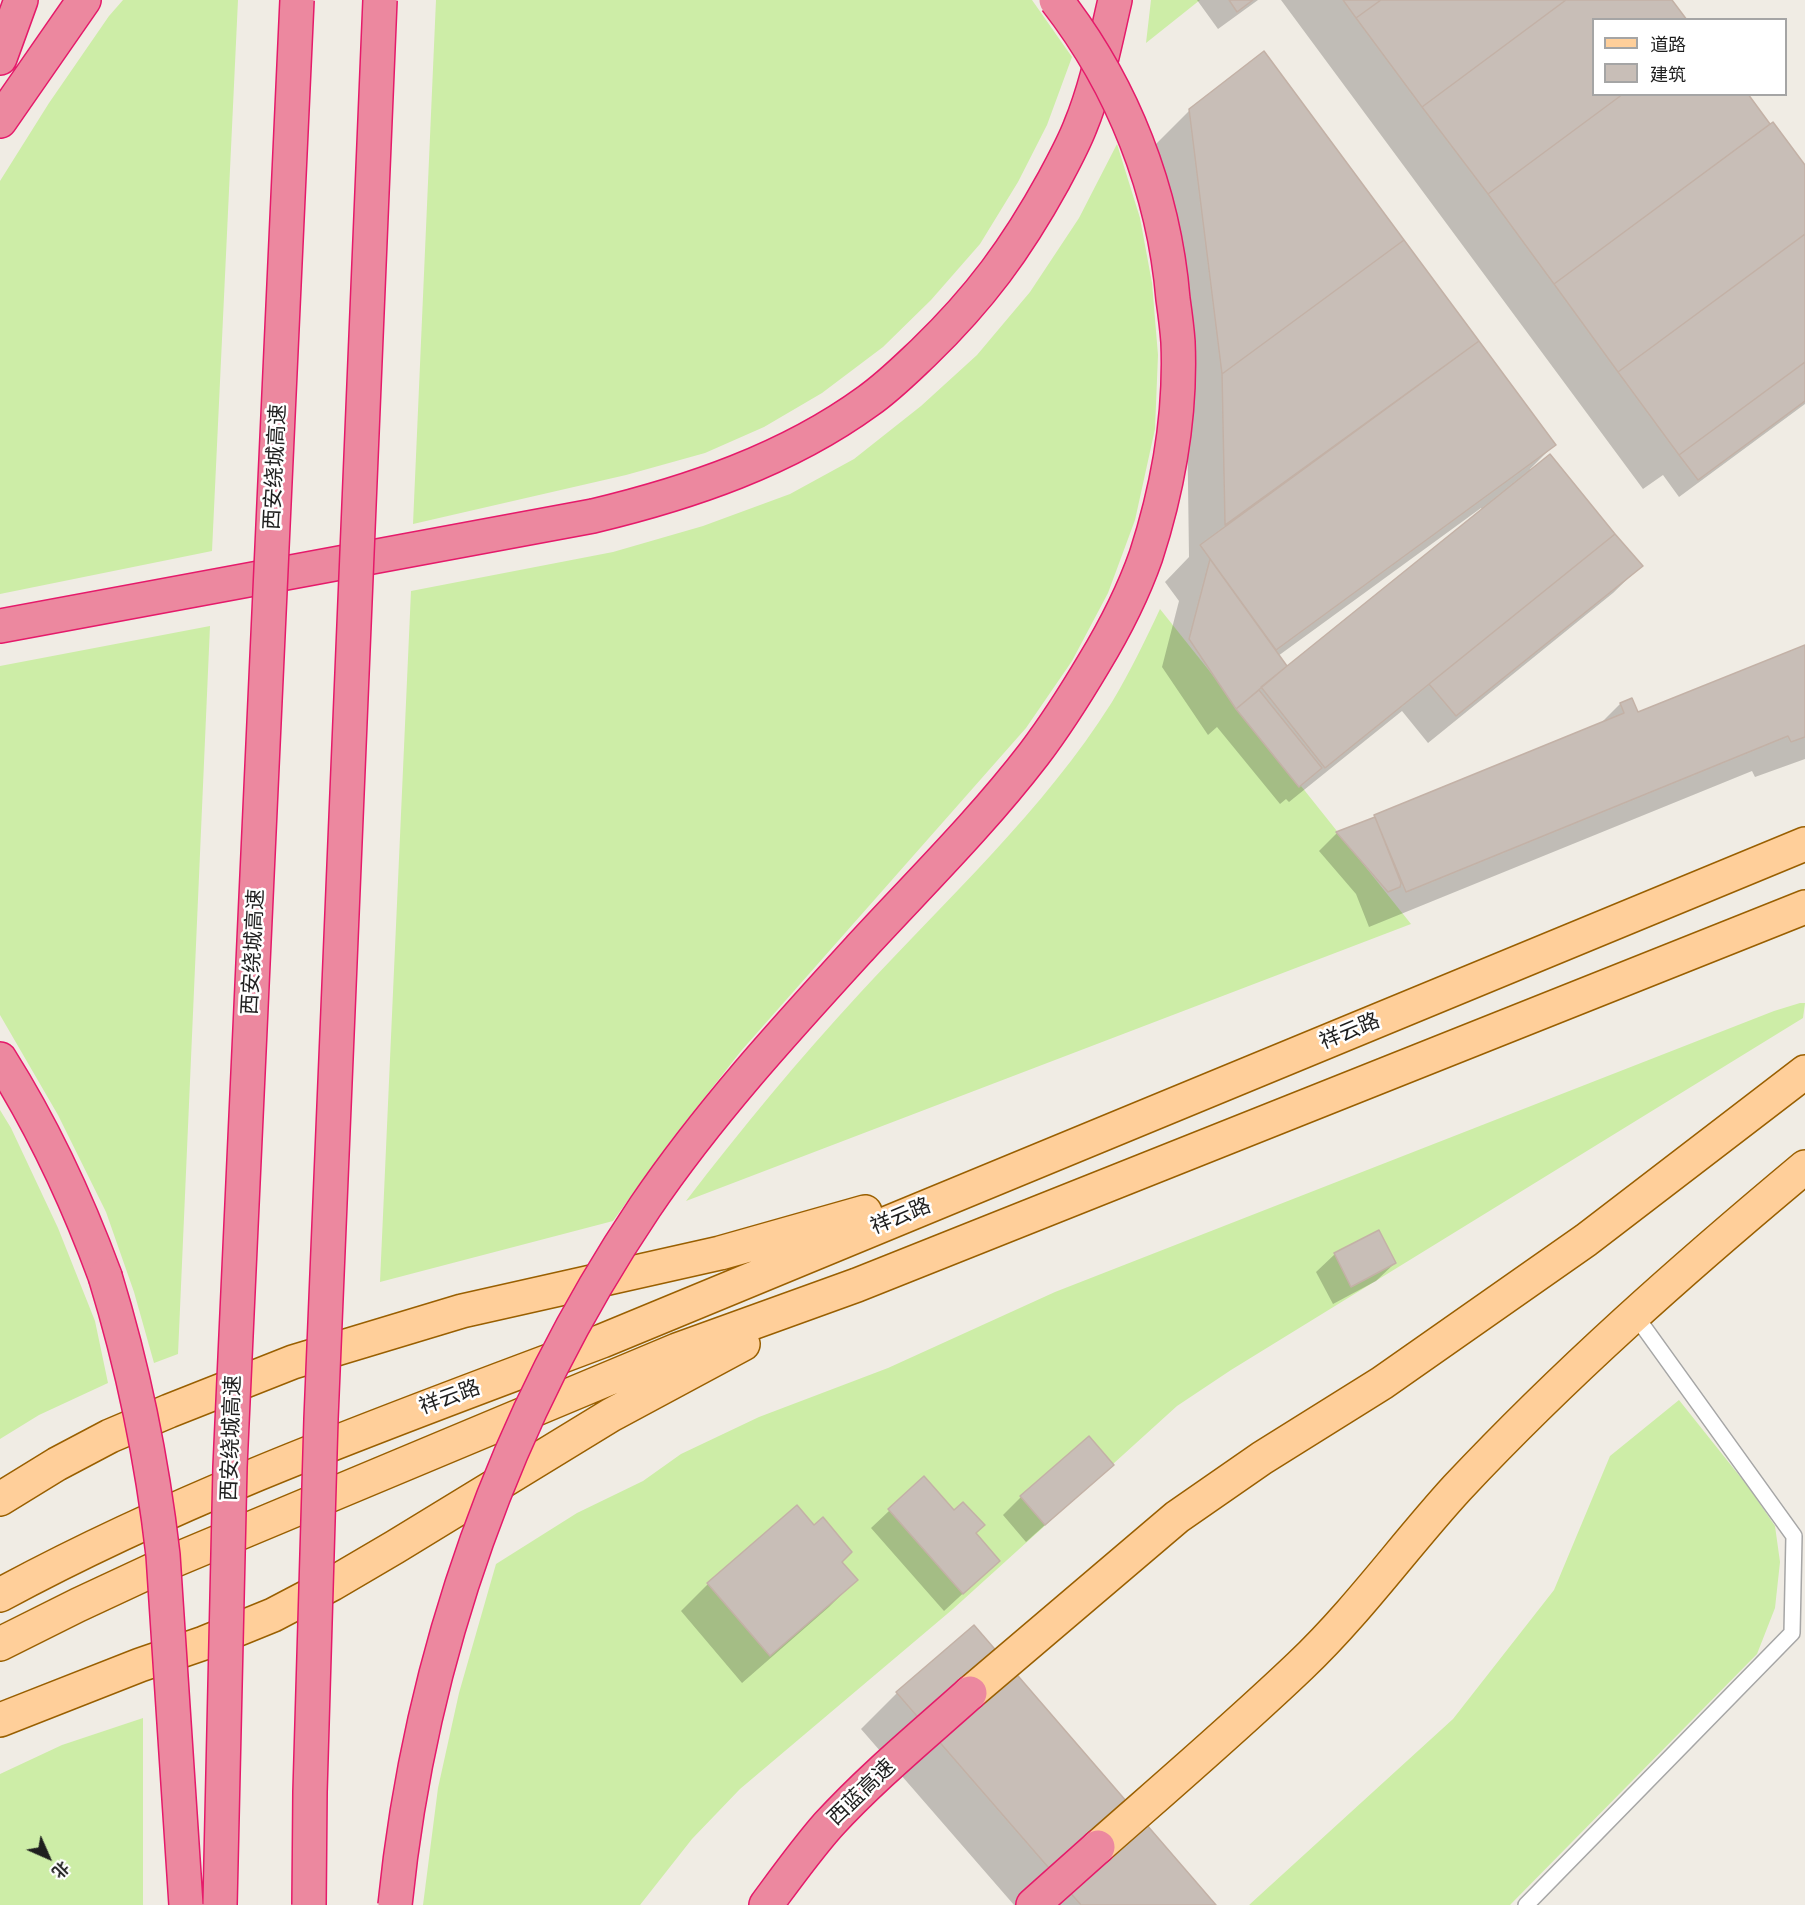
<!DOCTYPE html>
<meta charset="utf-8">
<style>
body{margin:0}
#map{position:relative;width:1805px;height:1905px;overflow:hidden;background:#f0ece4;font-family:"Archivo Narrow","Noto Sans SC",sans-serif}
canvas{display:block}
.legend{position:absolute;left:1592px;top:18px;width:195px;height:78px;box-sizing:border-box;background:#fff;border:2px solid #a5a5a5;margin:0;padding:8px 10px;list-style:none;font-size:18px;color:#1f1f1f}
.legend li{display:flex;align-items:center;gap:12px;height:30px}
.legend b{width:30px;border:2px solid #a5a5a5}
.north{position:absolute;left:18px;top:1827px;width:60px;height:60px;-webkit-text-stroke:4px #fff;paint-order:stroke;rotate:135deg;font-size:16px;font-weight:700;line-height:24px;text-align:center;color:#1f1f1f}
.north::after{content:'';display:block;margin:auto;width:21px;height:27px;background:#1f1f1f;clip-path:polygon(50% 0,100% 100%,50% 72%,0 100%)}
</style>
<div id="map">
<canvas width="1805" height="1905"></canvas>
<ul class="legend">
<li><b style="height:8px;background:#ffcf9a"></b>道路</li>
<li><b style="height:16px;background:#c8beb7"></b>建筑</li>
</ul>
<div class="north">北</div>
</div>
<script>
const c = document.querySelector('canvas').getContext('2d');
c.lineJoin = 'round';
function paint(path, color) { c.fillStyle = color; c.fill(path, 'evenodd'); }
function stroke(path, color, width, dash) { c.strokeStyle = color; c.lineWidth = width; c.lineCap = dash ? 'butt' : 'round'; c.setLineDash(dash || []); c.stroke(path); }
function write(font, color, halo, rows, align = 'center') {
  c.font = font + ' "Archivo Narrow","Noto Sans SC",sans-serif'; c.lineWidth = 5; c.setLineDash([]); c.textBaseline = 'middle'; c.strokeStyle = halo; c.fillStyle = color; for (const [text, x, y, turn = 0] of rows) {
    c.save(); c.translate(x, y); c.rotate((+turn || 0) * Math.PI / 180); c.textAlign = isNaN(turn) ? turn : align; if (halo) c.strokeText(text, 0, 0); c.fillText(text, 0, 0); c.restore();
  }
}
const grass = new Path2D(`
 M123,0H238L212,551L0,594V181L49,103L109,16Z
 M436,0H1032L1072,57L1047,125L1018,182L980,244L931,300L883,347L822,393L764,427L705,453L626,475L413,524Z
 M1151,0H1200L1146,43Z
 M1117,144L1140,218L1152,283L1158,355L1155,429L1135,520L1108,593L1072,661L1026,728L741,1051L672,1139L613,1221L380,1282L411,591L613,552L703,526L790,494L854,459L921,406L977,355L1030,292L1079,218Z
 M1160,609L1411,924L686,1201C741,1129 799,1059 860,993C947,899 1044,810 1112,702C1130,672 1145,641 1160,609Z
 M210,626L178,1354L154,1363L134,1292L106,1212L58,1115L0,1015V666Z
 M1800,1003H1805L1803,1018L1231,1370L1177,1406L953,1609L740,1789L692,1839L640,1905H423L438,1788L459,1693L496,1564L577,1513L643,1481L681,1454L759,1417L888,1368L1055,1292L1774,1011Z
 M0,1110L11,1128L58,1228L95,1321L108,1383L39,1415L0,1439Z
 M1679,1400L1750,1489L1775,1526L1780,1562L1775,1608L1757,1654L1510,1905H1249L1453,1719L1554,1590L1610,1456Z
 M143,1718V1905H0V1774L62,1745Z`);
const shadow = new Path2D(`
 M1197,0H1258L1218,29Z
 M1281,0H1670L1594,20V94H1747L1770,126L1805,168V404L1679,497L1663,475L1643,489Z
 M1264,54L1554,445L1530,469L1641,566L1613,593L1428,743L1402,711L1289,802L1286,799L1280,804L1217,727L1208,735L1162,667L1179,601L1165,582L1189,557L1187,410L1154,146L1190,110ZM1481,508L1483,510L1287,668L1278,656Z
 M1805,646V759L1755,777L1752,771L1369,927L1356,894L1319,851L1337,833L1370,821L1375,816L1600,724L1620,704L1631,700L1637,714Z
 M1335,1254L1395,1263L1376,1281L1333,1304L1316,1272Z
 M1112,1465L1026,1542L1003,1515L1021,1497Z
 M924,1478L998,1561L944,1611L871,1528Z
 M814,1527L856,1580L829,1607L742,1683L681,1611L708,1584Z
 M974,1627L1214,1905H1014L861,1729L897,1693Z`);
const building = new Path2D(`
 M1229,0H1253L1237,12Z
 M1343,0H1381L1356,18Z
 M1381,0H1566L1422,107L1356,18Z
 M1566,0H1672L1687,20H1594V94H1623L1488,194L1422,107Z
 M1264,51L1404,240L1222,374L1189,109Z
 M1623,94H1748L1770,124L1554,284L1488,194Z
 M1773,122L1805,165V234L1618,372L1554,284Z
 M1805,234V362L1679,455L1618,372Z
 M1404,240L1479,341L1225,525L1222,374Z
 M1479,341L1556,445L1276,650L1200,545Z
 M1805,362V401L1698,480L1679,455Z
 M1550,454L1615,534L1325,768L1261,687Z
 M1615,534L1643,566L1456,716L1429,684Z
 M1210,559L1287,666L1236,709L1189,639Z
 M1805,645V737L1791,742L1788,736L1406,892L1374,815L1624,713L1620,703L1632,698L1638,712Z
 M1259,690L1322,768L1299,787L1236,709Z
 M1375,817L1401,883L1400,887L1388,892L1336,832Z
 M1379,1230L1396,1263L1351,1287L1334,1253Z
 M1089,1436L1114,1465L1045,1525L1020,1496Z
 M924,1476L954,1510L963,1502L985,1525L976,1533L1000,1561L963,1594L888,1509Z
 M797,1505L814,1525L823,1517L852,1552L842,1562L858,1580L770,1656L707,1583Z
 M974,1625L1216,1905H1081L896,1692Z`);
const lane = new Path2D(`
 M1526,1905L1792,1633L1794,1536L1635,1315`);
const primary = new Path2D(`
 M0,1499L57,1464L110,1436L169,1411L293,1362L462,1311L720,1253L865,1212
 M0,1595C192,1491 399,1418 602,1341L1805,844
 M0,1644L78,1605L168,1563L677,1350L857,1285L1805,907
 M970,1693L1177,1517L1262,1458L1382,1383L1586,1240L1805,1072
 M0,1720L140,1665L204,1643L273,1615L332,1584L395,1547L611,1415L743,1344
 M1098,1847C1166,1787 1235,1728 1300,1666C1357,1612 1404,1546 1457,1488C1565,1373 1684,1268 1805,1167`);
const highway = new Path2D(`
 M0,58L21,0
 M0,121L84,0
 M0,626L593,516C689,493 787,460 868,401C888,387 905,370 923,353C980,298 1016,249 1054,180C1063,163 1073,145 1080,127C1097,86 1105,43 1115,0
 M0,1059C43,1127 77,1200 105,1276
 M766,1905C786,1878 806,1850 828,1825C871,1778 922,1736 970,1693
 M1033,1905L1098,1847`);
const highwayBridge = new Path2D(`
 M105,1276C133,1367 152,1459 163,1555L186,1905
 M220,1905L230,1467L297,0
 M309,1905L310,1792L321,1419L380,0
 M395,1905C420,1656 505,1415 645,1207C708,1114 785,1030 860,948C919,884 981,823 1034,754C1056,725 1075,695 1094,663C1114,630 1133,593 1146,556C1168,488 1181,413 1178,342C1177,328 1175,313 1173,299C1164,191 1123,86 1056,0`);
const streetNames = [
 ["西安绕城高速",276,467,-87],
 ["西安绕城高速",254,952,-87],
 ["祥云路",1350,1032,-22],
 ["祥云路",901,1217,-22],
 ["祥云路",450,1398,-20],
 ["西安绕城高速",232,1438,-88],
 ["西蓝高速",862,1793,-44]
];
paint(grass, '#cdeda7');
paint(shadow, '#0003');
paint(building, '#c8beb7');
stroke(building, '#c3b1a6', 1.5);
stroke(lane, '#a6a6a6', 18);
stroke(primary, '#995f00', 36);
stroke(highway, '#e51a6a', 36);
stroke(lane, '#fff', 15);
stroke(primary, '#ffcf9a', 33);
stroke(highway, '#ec889f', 33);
stroke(highwayBridge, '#e51a6a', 36, []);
stroke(highwayBridge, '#ec889f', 33);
write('21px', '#1f1f1f', '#fff', streetNames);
</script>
